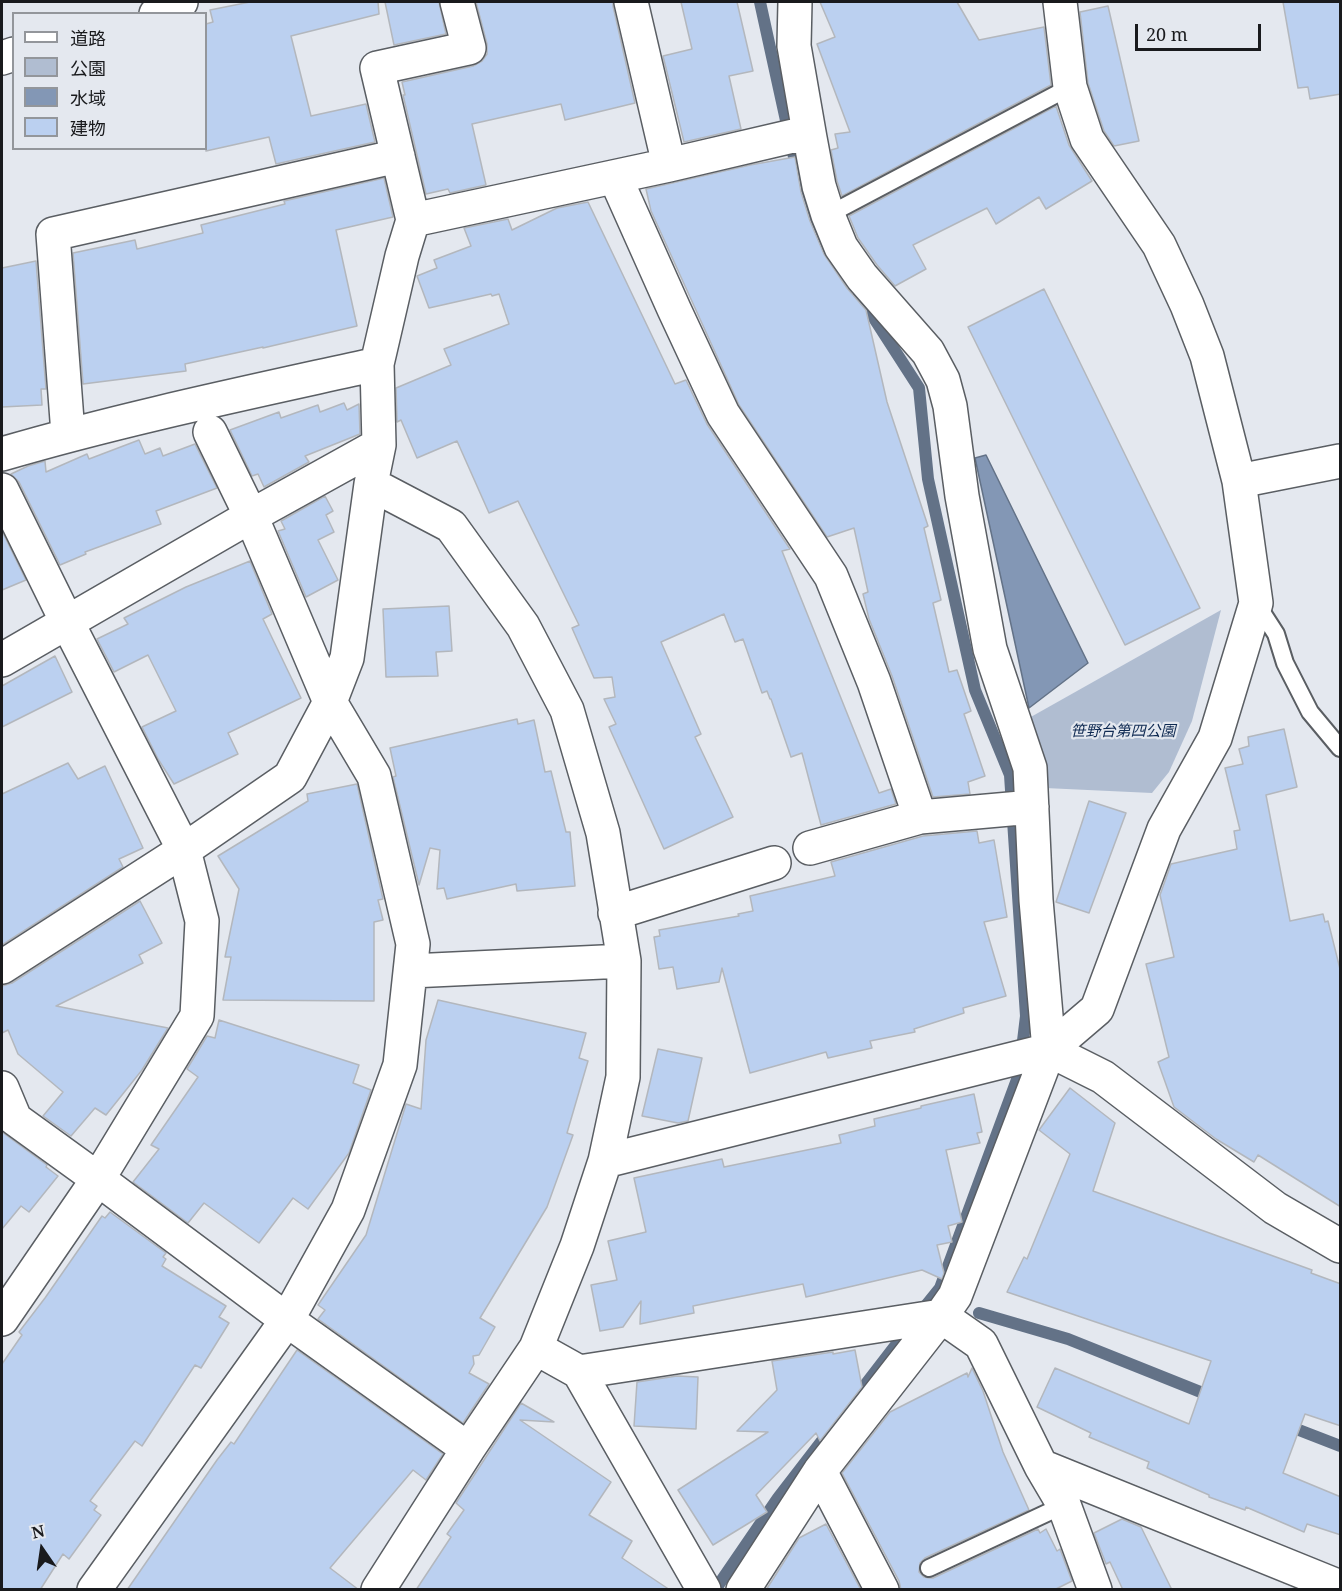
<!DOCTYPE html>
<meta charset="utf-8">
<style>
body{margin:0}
#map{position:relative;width:1342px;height:1591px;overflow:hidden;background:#e4e8ef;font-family:"Noto Serif","Noto Sans JP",serif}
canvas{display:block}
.frame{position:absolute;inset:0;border:3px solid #191a1d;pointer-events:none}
.legend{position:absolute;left:12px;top:12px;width:195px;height:138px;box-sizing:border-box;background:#e4e8ef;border:2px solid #93969b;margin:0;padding:8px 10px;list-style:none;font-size:18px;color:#191a1d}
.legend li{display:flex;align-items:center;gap:12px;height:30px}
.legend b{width:30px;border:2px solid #93969b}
.north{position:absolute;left:12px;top:1519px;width:60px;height:60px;-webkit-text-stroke:4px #e4e8ef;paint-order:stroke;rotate:347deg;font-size:16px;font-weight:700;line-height:24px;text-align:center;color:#191a1d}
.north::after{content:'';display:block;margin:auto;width:21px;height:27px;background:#191a1d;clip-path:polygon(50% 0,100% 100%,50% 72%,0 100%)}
.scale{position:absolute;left:1135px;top:24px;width:126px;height:27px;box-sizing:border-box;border:3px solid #191a1d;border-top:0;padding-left:8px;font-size:18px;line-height:21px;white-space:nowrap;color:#191a1d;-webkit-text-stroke:4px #e4e8ef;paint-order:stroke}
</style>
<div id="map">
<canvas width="1342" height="1591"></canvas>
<div class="frame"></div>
<ul class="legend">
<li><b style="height:8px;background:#fff"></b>道路</li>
<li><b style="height:16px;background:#b0bdd1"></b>公園</li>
<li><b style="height:16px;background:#8397b5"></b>水域</li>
<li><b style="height:16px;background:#bbd0f0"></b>建物</li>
</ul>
<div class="north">N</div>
<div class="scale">20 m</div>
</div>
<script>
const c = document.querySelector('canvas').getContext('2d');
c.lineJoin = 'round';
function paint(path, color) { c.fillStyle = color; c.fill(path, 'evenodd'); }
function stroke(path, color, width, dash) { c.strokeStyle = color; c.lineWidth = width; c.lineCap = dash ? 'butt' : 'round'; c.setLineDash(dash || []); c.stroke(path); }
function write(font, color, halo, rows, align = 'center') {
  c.font = font + ' "Noto Serif","Noto Sans JP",serif'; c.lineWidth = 4.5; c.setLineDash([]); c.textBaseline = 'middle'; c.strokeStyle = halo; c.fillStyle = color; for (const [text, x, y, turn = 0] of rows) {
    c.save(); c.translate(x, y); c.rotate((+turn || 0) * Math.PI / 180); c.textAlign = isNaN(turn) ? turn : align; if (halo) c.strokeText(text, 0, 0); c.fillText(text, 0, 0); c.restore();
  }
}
const green = new Path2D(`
 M1221,610L1192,721L1169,772L1152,793L1045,788L1029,718Z`);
const water = new Path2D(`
 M986,455L1088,663L1029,708L975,458Z`);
const stream = new Path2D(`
 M760,2L794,157L805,199L823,251L835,265
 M859,295L919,388L928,479L975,690L1010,775L1026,1016L1019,1074L940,1288L919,1314
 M979,1313L1068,1339L1213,1397
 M1286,1425L1340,1446
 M715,1590L778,1498L909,1328`);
const building = new Path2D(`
 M250,2H378L379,14L291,36L311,116L366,104L375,142L276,164L269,137L206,151V24L213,22L210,10Z
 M385,2H439L446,34L394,45Z
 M476,2H613V6L635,103L565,120L561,104L472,124L486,185L450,193L448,189L426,194L403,95H405L402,82L473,66L482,61L487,54V44Z
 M681,2H737L753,71L729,76L741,129L684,142L663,56L692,49Z
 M820,2H957L979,40L1044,27L1051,85L842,196L837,181L831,150L838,148L835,134L850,132L817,44L835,37Z
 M1283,2H1341V94L1310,99L1308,87L1298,88Z
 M1108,6L1139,141L1114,146L1104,131L1088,83L1080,12Z
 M1056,106L1069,145L1092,181L1046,209L1039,197L996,224L987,208L913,245L926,269L895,286L877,265L858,238L849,216Z
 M795,157L801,192L810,221L824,254L847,288L866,310L887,402L928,526L924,528L941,600L933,603L949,672L957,670L971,711L964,714L985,776L968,782L970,794L933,797L892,676L869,619L863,594L868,592L854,528L827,537L739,405L651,211L646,189L750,165Z
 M384,178L393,217L336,230L357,326L263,348V347L185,364L186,371L83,384L73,253L135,240L137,249L203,233L201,225L285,204L284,201Z
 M588,202L675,384L686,380L707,424L790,549L782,551L879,793L891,789L896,804L821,825L802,753L791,757L771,699H770L767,691L762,693L743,639L735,642L724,614L661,642L701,734L695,737L733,817L664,849L609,727L616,724L604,699L615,697L612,677L594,678L572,628L579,625L518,501L489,513L457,441L417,458L401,420L397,422L396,388L451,365L444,349L509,324L499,294L492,296L491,294L429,308L417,276L437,268L434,260L471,246L464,228L508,219L512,230L557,208Z
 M36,261L46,389H41L42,405L2,407V268Z
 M1044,289L1200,608L1125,645L968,327Z
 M344,403L347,410L359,404L360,434L305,456L309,462L264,487L258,474L252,476L230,430L279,412L281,418L318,405L320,412Z
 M139,440L145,454L160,448L163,456L195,444L217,488L156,511L161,524L85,552L86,554L60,565L19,482L11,474L28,466L45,461L46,472L87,454L89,459Z
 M325,496L333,511L326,515L334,532L318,540L338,580L306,597L278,531L285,529L281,521Z
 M2,531L26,580L2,590Z
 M250,561L272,614L263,619L301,698L228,733L238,754L174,784L158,759L142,727L176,711L148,655L114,672L97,639L128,624L124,618L186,587Z
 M449,606L452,651L436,652L438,676L386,677L383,609Z
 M55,656L72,692L2,727V686Z
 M517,719L518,724L534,720L545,772L551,771L566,832H570L575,886L517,891L516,884L447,899L444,888L437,889L440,850L430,848L419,885L393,777L396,776L390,748Z
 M1284,729L1297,787L1266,795L1290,921L1323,914L1325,922L1328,921L1341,973V1207L1258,1155L1254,1162L1216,1139L1174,1107L1158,1062L1169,1057L1146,964L1174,957L1160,895L1171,864L1237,849L1234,831L1240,830L1225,768L1243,764L1239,749L1249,746L1248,737Z
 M68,763L78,779L105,766L143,848L119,859L123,867L2,945V794Z
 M357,784L383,899L378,900L383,920L374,922V1001L223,1000L231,957H225L239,889L218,856L308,801L307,794Z
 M1089,801L1126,813L1089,913L1056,902Z
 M977,831L979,843L994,840L1007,917L984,922L1006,996L963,1008L964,1013L914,1029L915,1032L870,1041L872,1048L828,1058L826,1052L750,1073L722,968L719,982L677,989L673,967L659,969L654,937L660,936L659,930L739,916L738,914L753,911L750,896L835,876L831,862L923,836Z
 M140,901L162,943L139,955L143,963L56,1006L168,1028L142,1070L106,1115L95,1108L71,1136L43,1116L63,1092L18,1054L8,1030L2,1033V986L12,983Z
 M438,1000L586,1033L579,1058L588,1061L567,1133L573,1135L547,1207L480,1318L495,1327L479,1355L473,1356L474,1364L469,1373L489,1384L463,1423L318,1319L325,1310L318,1305L366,1235L406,1104L421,1109L426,1040Z
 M219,1020L359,1065L353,1083L371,1090L349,1153L308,1209L293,1198L259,1243L204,1203L188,1223L133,1182L159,1149L151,1145L198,1077L187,1069L207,1036L215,1038Z
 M658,1049L702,1058L688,1121L678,1123L642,1116Z
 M1070,1088L1115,1123L1093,1191L1312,1270L1311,1273L1341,1284V1426L1305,1414L1283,1473L1341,1497V1535L1307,1524L1304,1532L1246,1507L1245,1510L1209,1497V1495L1147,1468L1149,1462L1089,1437L1091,1433L1037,1407L1055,1368L1189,1424L1211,1361L1007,1292L1024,1257L1027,1259L1070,1154L1039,1130Z
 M974,1094L982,1132L977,1133L980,1143L946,1150L962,1222L948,1226L952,1242L937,1245L944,1273L942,1279L922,1270L806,1297L803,1284L693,1306L694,1313L640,1324L641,1301L623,1327L600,1331L591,1285L617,1280L608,1241L646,1232L634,1178L722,1159L724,1167L841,1143L839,1135L875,1126L874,1119L921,1108V1106Z
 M2,1132L47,1165L46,1167L58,1176L29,1212L21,1206L2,1229Z
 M110,1212L166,1253L163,1257L166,1259L162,1266L226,1306L219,1317L229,1323L201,1368L195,1365L142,1446L135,1441L90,1501L97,1506L94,1510L101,1515L69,1559L63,1554L40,1590H2V1364L22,1335L19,1332L45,1298L102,1216L105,1218Z
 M297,1350L443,1454L426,1480L413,1470L330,1568L359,1590H127L217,1460L231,1442L234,1444Z
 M855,1350L862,1387L820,1441L816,1433L756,1495L767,1512L713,1545L678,1490L768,1432L737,1431L777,1390L772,1361L833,1352V1354Z
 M972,1368L983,1391L1003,1452L1029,1510L925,1558L920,1563L919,1572L924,1577L929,1578H933L1038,1529L1040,1533L1046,1529L1057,1551L1060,1549L1072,1581L1054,1590H901L899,1581L842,1473L890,1412L967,1373L968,1377Z
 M677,1376L698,1377L696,1429L634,1426L637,1382Z
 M521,1403L554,1422L520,1420L611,1482L589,1515L632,1541L622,1558L670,1590H416L451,1537L447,1534L464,1510L456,1503Z
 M1122,1519L1141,1527L1172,1590H1123L1110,1562L1106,1564L1094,1533Z
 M826,1524L861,1590H766L799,1538Z`);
const lane = new Path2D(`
 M828,215L1070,87
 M1256,603L1276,634L1285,663L1310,712L1340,748
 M929,1568L1064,1505`);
const street = new Path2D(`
 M631,2L669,165
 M156,14L162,13L181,2
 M2,58L14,54
 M615,177L674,309L723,414L831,576L874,682L920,817
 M413,220L669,165L793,136L810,138
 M68,434L53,234L398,156
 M2,454C125,418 251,392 377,364
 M1239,481L1340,461
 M371,484L451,526L523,626L567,710L603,833L624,961L623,1077L605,1161L577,1246L536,1348L468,1449L378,1590
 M2,490L67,622L184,850L202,921L197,1016L98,1179L2,1319
 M2,660L251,516L379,445
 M810,848L920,817L1032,807
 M615,913L774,863
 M2,967L184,850L290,777L330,702L347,658L371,484L379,445L377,364L402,256L413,220L377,68L469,48L457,2
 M411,971L624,961
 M1049,1050L1103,1077L1275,1208L1340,1246
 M2,1088L15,1119L98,1179L287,1320L468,1449
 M605,1161L1049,1050L1097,1009L1164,829L1215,738L1256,603L1239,481L1207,356L1187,305L1159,245L1087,139L1070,87L1060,2
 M536,1348L579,1372L704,1590
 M579,1372L941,1316L981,1344L1041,1466L1064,1505L1095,1590
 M1041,1466L1340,1587
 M820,1471L882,1590
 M94,1590L287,1320L348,1210L400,1065L413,944L374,776L330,702L251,516L210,432
 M743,1590L820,1471L941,1316L955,1296L1049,1050L1036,900L1030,768L990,649L962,496L950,406L943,380L928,352L862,277L841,247L828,215L819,186L810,138L794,46L795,2`);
const parkNames = [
 ["笹野台第四公園",1123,732]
];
paint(green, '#b0bdd1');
paint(water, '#8397b5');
stroke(water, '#637287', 1.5);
stroke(stream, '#637287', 12);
paint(building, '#bbd0f0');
stroke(building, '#b3b7bd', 1.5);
stroke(lane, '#5a5e63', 20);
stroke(street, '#5a5e63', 36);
stroke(lane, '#fff', 16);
stroke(street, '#fff', 33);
write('italic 15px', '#0f2a52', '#e4e8ef', parkNames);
</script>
